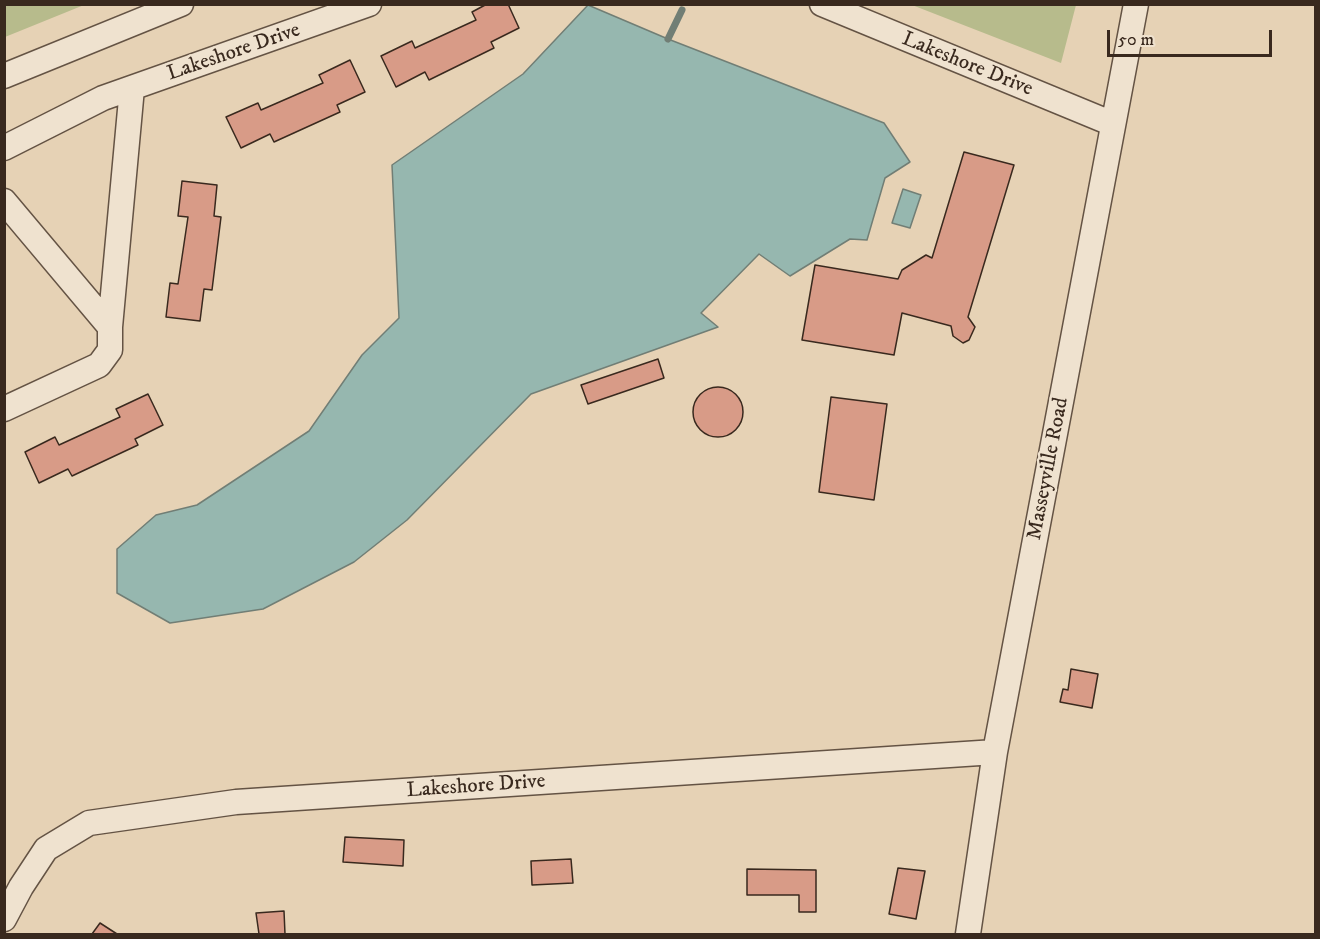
<!DOCTYPE html>
<style>
body{margin:0}
#map{position:relative;width:1320px;height:939px;overflow:hidden;background:#e6d2b5;font-family:"IM FELL DW Pica",serif}
canvas{display:block}
.frame{position:absolute;inset:0;border:6px solid #39291e;pointer-events:none}
.scale{position:absolute;left:1107px;top:30px;width:165px;height:27px;box-sizing:border-box;border:3px solid #39291e;border-top:0;padding-left:8px;font-size:18px;line-height:21px;white-space:nowrap;color:#39291e;-webkit-text-stroke:4px #efe2cf;paint-order:stroke}
</style>
<div id="map">
<canvas width="1320" height="939"></canvas>
<div class="frame"></div>
<div class="scale">50 m</div>
</div>
<script>
const c = document.querySelector('canvas').getContext('2d');
c.lineJoin = 'round';
function paint(path, color) { c.fillStyle = color; c.fill(path, 'evenodd'); }
function stroke(path, color, width, dash) { c.strokeStyle = color; c.lineWidth = width; c.lineCap = dash ? 'butt' : 'round'; c.setLineDash(dash || []); c.stroke(path); }
function write(font, color, halo, rows, align = 'center') {
  c.font = font + ' "IM FELL DW Pica",serif'; c.lineWidth = 4.5; c.setLineDash([]); c.textBaseline = 'middle'; c.strokeStyle = halo; c.fillStyle = color; for (const [text, x, y, turn = 0] of rows) {
    c.save(); c.translate(x, y); c.rotate((+turn || 0) * Math.PI / 180); c.textAlign = isNaN(turn) ? turn : align; if (halo) c.strokeText(text, 0, 0); c.fillText(text, 0, 0); c.restore();
  }
}
const green = new Path2D(`
 M5,4H84V5L5,37Z
 M912,5H1076L1061,63Z`);
const water = new Path2D(`
 M588,5L668,39L884,123L910,162L885,178L867,240L850,239L790,276L759,254L701,313L718,327L531,394L407,520L354,562L263,609L170,623L117,593V549L156,515L197,505L309,431L362,355L399,318L392,165L523,74Z
 M903,189L921,195L910,228L892,223Z`);
const stream = new Path2D(`
 M668,39L682,10`);
const building = new Path2D(`
 M487,4H508L519,28L491,42L494,48L429,80L425,72L396,87L381,56L412,41L415,48L476,20L472,12Z
 M350,60L365,92L337,105L340,112L274,142L270,134L241,148L226,117L258,103L261,110L323,83L319,75Z
 M964,152L1014,165L968,317L975,327L969,340L963,343L953,336L951,326L902,313L894,355L802,340L815,265L898,279L902,270L926,255L932,258Z
 M182,181L217,185L214,216L221,217L212,290L204,289L200,321L166,317L170,283L178,284L188,217L178,216Z
 M658,359L664,378L588,404L581,385Z
 M693 412a25 25 0 1 1 50 0a25 25 0 1 1-50 0Z
 M148,394L163,425L135,439L138,445L72,476L68,469L39,483L25,452L55,437L59,445L120,417L116,409Z
 M831,397L887,404L874,500L819,492Z
 M1071,669L1098,674L1092,708L1060,702L1063,689L1068,690Z
 M345,837L404,840L403,866L343,862Z
 M571,859L573,883L532,885L531,861Z
 M898,868L925,871L916,919L889,914Z
 M747,869L816,870V912H799V895H747Z
 M284,911L285,934H259L256,913Z
 M100,923L117,934H92Z`);
const minor = new Path2D(`
 M822,4L1113,124
 M4,76L181,4
 M4,148L103,98L369,4
 M4,201L110,327L132,88
 M4,409L99,365L110,350V327
 M4,919L21,887L46,849L89,823L236,802L995,752
 M968,934L995,752L1136,4`);
const streetNames = [
 ["Lakeshore Drive",234,53,-19],
 ["Lakeshore Drive",967,65,22],
 ["Masseyville Road",1049,469,-79],
 ["Lakeshore Drive",476,787,-4]
];
paint(green, '#b7bb8c');
paint(water, '#96b7af');
stroke(water, '#717e75', 1.5);
stroke(stream, '#717e75', 7);
paint(building, '#d89b87');
stroke(building, '#39291e', 1.5);
stroke(minor, '#645344', 27);
stroke(minor, '#efe2cf', 24);
write('21px', '#39291e', '#efe2cf', streetNames);
</script>
